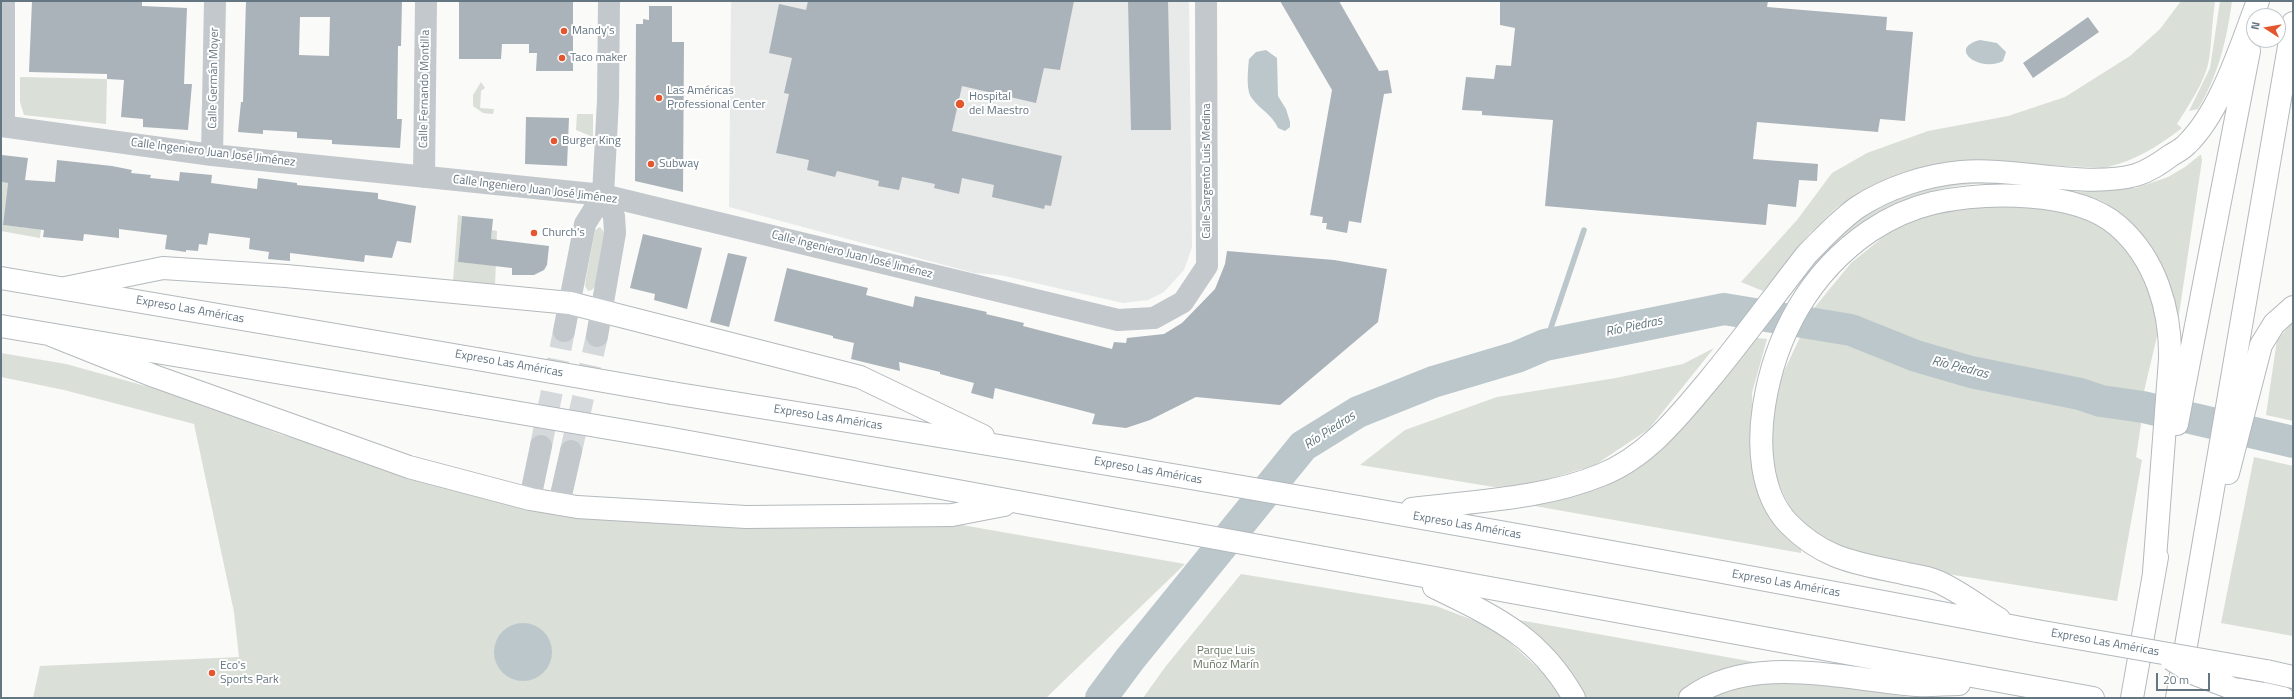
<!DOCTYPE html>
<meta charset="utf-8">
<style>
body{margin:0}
#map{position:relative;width:2294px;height:699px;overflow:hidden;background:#fafaf8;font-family:"Titillium Web",sans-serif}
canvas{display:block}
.frame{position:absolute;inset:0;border:2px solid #657683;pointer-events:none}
.north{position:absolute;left:2246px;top:8px;width:40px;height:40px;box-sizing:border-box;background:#fff;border:1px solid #c1c8cd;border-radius:50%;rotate:282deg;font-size:11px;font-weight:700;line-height:16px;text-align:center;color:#657683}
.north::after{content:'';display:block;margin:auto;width:14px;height:18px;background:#e4572e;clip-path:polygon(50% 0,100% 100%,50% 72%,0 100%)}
.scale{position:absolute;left:2156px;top:673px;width:54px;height:18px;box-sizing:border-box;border:2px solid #657683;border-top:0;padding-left:5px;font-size:12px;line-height:14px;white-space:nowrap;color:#657683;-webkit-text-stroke:3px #fff;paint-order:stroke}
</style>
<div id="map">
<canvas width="2294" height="699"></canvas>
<div class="frame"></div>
<div class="north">N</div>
<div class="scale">20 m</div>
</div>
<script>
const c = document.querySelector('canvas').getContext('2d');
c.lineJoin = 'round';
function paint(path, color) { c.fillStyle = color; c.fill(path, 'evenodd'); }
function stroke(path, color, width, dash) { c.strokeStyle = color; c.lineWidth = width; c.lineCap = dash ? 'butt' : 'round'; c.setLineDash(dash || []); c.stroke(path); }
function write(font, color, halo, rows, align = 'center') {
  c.font = font + ' "Titillium Web",sans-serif'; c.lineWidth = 4; c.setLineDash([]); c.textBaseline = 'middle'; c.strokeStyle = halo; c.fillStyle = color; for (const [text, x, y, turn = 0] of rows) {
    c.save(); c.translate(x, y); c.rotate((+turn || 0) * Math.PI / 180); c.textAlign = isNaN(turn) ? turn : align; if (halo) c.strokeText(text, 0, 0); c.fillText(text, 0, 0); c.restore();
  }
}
const built = new Path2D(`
 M731,1H1189L1192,247L1184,270L1164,292L1148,300L1123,303L1000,275L974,273L729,207Z`);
const green = new Path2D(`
 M2181,1H2215C2212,21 2212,40 2209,60C2205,82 2189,104 2177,124L2182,128C2157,147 2135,161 2104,168L1970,161L1940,164L1909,171L1875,185L1837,207L1810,233L1763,291L1741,282L1797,220L1832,173L1867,153L1928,131L2008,116L2065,97L2130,56L2160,29Z
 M2220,1H2232C2227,39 2218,76 2198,109L2189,111L2210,68Z
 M20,77L107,79L106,124L24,115L20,102Z
 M481,82L485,88L481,91L480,108L494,109L493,114L483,113L473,106V95Z
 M577,114H593V137L576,130Z
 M2200,155H2201L2202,160L2178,321C2165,296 2152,271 2139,246C2134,237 2130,225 2123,217C2105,195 2074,193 2048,190C2021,187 1991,181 1964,185C1907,192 1849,220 1814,267L1810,263L1853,222L1886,203L1927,187L1980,179L2093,188H2136L2168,177L2185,167Z
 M1,182L8,183L3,225L29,228L45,192L40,238L1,231Z
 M1994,203L2071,212L2112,232L2135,257L2152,287L2158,332L2142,400L2035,378L2009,375L1960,365L1940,357L1920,354L1867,330L1815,318L1810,313L1851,263L1904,220L1955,206Z
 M458,215L462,216L458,262L488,265L492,230L497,231L495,287L453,282Z
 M600,227L604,232L595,286L592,290L588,291L585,286L586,278L595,230Z
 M2293,322V421L2266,415L2277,340Z
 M1814,328L1852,335L1935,366L1990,380L2140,410L2141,424L2136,457L2142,460L2117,601L1885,564L1833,546L1793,514L1775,476L1771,427L1777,386L1803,331Z
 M1757,338L1767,339L1752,393L1754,459L1801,547V553L1529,505L1569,495L1730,368Z
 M1714,348L1649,429L1595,465L1529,485L1494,487L1360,465L1405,430L1497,397L1616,378L1683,364Z
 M1,353L66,364L189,398L279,434L485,495L939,521L1185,564L1046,698H33L40,666L239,657L234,612L194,424L64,390L1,377Z
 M2254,457L2293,466V636L2221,623Z
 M1241,574L1436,606L1494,628L1550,679L1564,698H1143L1166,666Z
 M1519,620L1760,663L1683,691L1676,698H1587L1563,662Z
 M1781,678L1916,698H1709L1738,683Z`);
const water = new Path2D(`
 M1980,40L1997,43L2006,52L2003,61C1979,73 1947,48 1980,40Z
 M1266,50L1277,58L1278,96L1286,109L1290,122V127L1285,131L1278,128C1272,114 1259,109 1251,97C1246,89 1248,69 1249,59L1256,52Z
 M494 652a29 29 0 1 1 58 0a29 29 0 1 1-58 0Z`);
const stream = new Path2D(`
 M1545,345L1584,230`);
const river = new Path2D(`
 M1101,698L1130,659L1303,446L1358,412L1433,382L1517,357L1545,345L1724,309L1851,330L1916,356L1971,372L2080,394L2101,401L2143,407L2293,442`);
const building = new Path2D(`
 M32,1H142V6L187,8L184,84H192L188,130L143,127V119L121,117L124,80L107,79V74L29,72Z
 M246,1H402L401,46H398L397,119H402L400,148L332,144V140L297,138V132L263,130V134L238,132L241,102H243ZM300,17H330L329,56L299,55Z
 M459,1H573V71H536L537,53H529V44H502L501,59H459Z
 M808,1H1074L1060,70L1044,68L1036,103L962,86L952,131L1062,156L1051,206L1045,205L1044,209L992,197L994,185L962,178L959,194L934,188L935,184L902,177L899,190L878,186L879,181L837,171L835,177L807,170L809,160L776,153L789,94L784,93L792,58L769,53L779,4L806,10Z
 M1128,1H1168L1171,130H1131Z
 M1280,1H1339L1379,71L1388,70L1392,93L1384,94L1361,223L1349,221L1347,233L1326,229L1327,223H1322L1323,217L1310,215L1332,90Z
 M1500,1H1768L1767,7L1887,17L1886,30L1913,32L1905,121L1880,119L1878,132L1757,122L1753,159L1818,164L1817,181L1799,180L1796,207L1768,204L1766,225L1545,206L1553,120L1482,115V111L1462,110L1466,77L1494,79L1496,65L1511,66L1515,28L1500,25Z
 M649,6H672V42H684L683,192L635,181L636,24H643V19L649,20Z
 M2088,17L2099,32L2033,78L2023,63Z
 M526,117L569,118L567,166L525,164Z
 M2,155L28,158L25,180L55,182L57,160L112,166L132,170L131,173L151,175L150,178L179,181L180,172L212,175L211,183L257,189L258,178L297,183V185L378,193V199L416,206L411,243L397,241L392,258L365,255L364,262L290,253V261L268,259L269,252L249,249L250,238L209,233L207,245L199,244L198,251L186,250V252L165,249L167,235L119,229V238L84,234L83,241L43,237L44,230L3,225L8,183L1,182Z
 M462,216L493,219L491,239L549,246L547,265L544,270L534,275H512V268L458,262Z
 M643,234L702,248L687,309L654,300L655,294L630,288Z
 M1227,251L1334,260L1387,269L1378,322L1280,405L1196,397L1150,420L1126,428L1092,424L1095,414L995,388L993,399L971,393L974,383L940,374V372L899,362L900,371L851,359L854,343L833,338V336L774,321L787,268L868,288L866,295L913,307L915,296L987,312L986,314L1024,323L1023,326L1112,349L1114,342L1126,343L1127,338L1164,334L1182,323L1215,289L1225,264Z
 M728,253L747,257L729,327L710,322Z`);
const minorTunnel = new Path2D(`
 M541,446L564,331
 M571,451L597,336`);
const minor = new Path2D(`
 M4,1V126
 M1,126L212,155L603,195L1118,320L1154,318L1183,302L1207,266L1206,1
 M212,155L215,1
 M424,177L426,1
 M564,331L585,224L603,195
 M597,336L615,233L614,216L603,195L608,100L609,1
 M530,499L541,446
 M559,504L571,451`);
const highway = new Path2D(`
 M1,278L477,359
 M65,288L163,268L286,276L570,303L860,377L983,436
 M1,326L467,404
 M51,335L154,376L409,467L530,499L577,507L746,517L952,515L1004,505
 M672,393C1128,465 1583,544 2037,631
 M2177,424L2249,51
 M667,438L2093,698
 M2228,473L2261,345L2274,324L2293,307
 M1412,509C1474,501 1543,499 1601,475C1647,457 1678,417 1709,380C1743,339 1774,296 1807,254C1823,238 1839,220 1858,207C1887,188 1926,175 1961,172C2015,167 2084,189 2136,175C2149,171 2159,164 2170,156C2176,152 2183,149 2187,144C2221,111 2241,45 2258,1
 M1434,587C1495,617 1539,636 1574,698
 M1999,619C1981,608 1955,588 1936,581C1927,577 1917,576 1907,574C1858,563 1825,561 1788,523C1760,493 1758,444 1764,406C1775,335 1810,272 1870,231C1888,219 1912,208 1933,203C1984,192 2076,189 2118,226C2156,259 2171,311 2170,359L2154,572
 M2266,671L2293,677
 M1690,698C1752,652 1846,680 1917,685C1931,686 1945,684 1959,684
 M2132,698L2157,557
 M2177,698L2293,23
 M2179,698C2219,683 2243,689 2283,698`);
const highwayBridge = new Path2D(`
 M477,359L672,393
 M467,404L667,438
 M2037,631L2266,671
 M2171,659L2195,674L2229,687`);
const markers = [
 [564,31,4,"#e4572e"],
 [562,58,4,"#e4572e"],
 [659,98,4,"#e4572e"],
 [960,104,5,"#e4572e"],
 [554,141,4,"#e4572e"],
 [651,164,4,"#e4572e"],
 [534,233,4,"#e4572e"],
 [212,673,4,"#e4572e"]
];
const poiNames = [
 ["Mandy's",572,31],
 ["Taco maker",570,58],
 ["Las Américas",667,91],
 ["Professional Center",667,105],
 ["Hospital",969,97],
 ["del Maestro",969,111],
 ["Burger King",562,141],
 ["Subway",659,164],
 ["Church's",542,233],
 ["Eco's",220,666],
 ["Sports Park",220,680]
];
const streetNames = [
 ["Calle Germán Moyer",214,78,-89],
 ["Calle Fernando Montilla",425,89,-89],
 ["Calle Ingeniero Juan José Jiménez",213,153,7],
 ["Calle Sargento Luis Medina",1207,171,-90],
 ["Calle Ingeniero Juan José Jiménez",535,190,7],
 ["Calle Ingeniero Juan José Jiménez",852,255,14],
 ["Expreso Las Américas",190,310,10],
 ["Expreso Las Américas",509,364,10],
 ["Expreso Las Américas",828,418,9],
 ["Expreso Las Américas",1148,471,10],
 ["Expreso Las Américas",1467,526,10],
 ["Expreso Las Américas",1786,584,10],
 ["Expreso Las Américas",2105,643,10]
];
const parkNames = [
 ["Parque Luis",1226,651],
 ["Muñoz Marín",1226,665]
];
const waterNames = [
 ["Río Piedras",1634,327,-12],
 ["Río Piedras",1960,368,14],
 ["Río Piedras",1330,431,-33]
];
paint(built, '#e8e9e9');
paint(green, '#dadfd7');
paint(water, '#bbc7cb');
stroke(stream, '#bbc7cb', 5.5);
stroke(river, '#bbc7cb', 32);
paint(building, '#aab3b9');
stroke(minorTunnel, '#d5d9db', 22, [22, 11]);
stroke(highway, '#b4b9bd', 24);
stroke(minor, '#c3c8cc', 22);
stroke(highway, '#fff', 22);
stroke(highwayBridge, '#b4b9bd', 24, []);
stroke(highwayBridge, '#fff', 22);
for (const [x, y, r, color] of markers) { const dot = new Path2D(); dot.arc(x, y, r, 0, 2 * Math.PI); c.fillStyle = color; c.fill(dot); stroke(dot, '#fff', 1.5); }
write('12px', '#657683', '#fff', poiNames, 'left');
write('12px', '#657683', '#fff', streetNames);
write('12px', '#687a64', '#fff', parkNames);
write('italic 13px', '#60757c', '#fff', waterNames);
</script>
